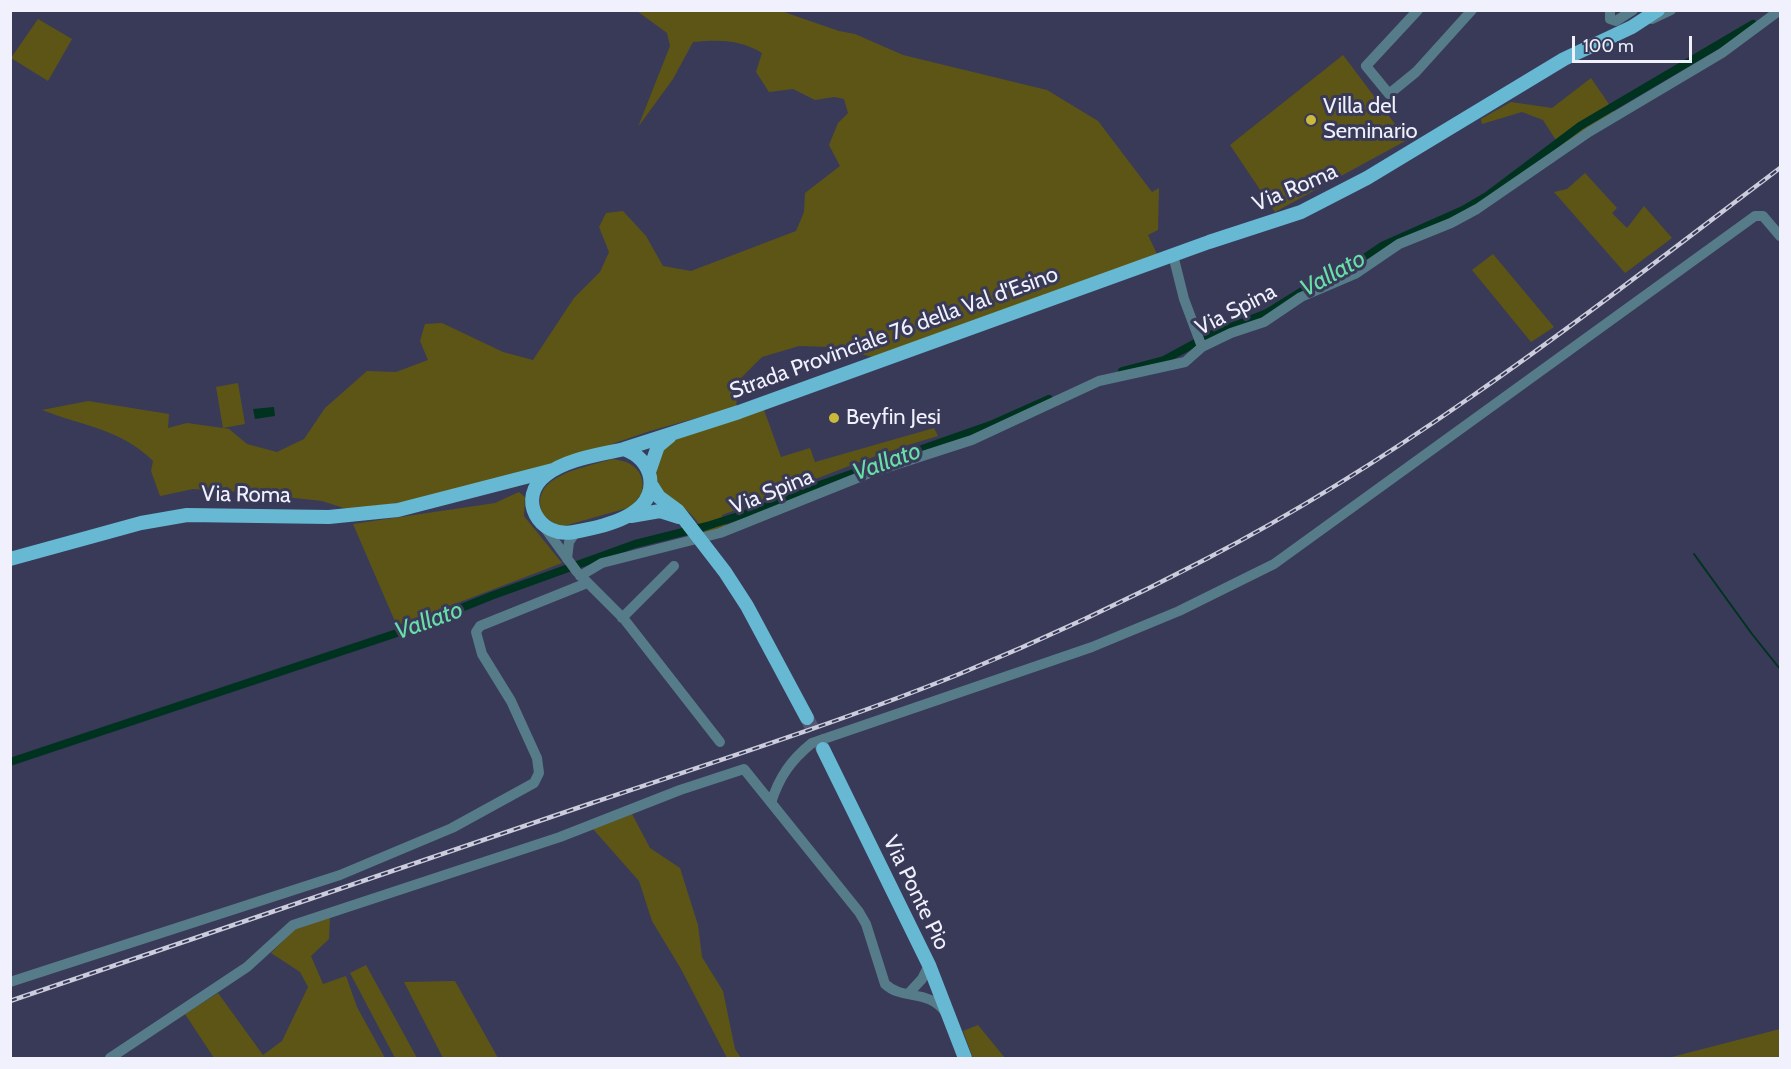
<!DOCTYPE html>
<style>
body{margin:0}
#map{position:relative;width:1791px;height:1069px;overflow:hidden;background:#393a58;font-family:Cabin,sans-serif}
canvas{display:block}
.frame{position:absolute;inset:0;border:12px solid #f0f1fd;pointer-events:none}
.scale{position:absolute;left:1572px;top:36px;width:120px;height:27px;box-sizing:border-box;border:3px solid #f0f1fd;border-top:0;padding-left:8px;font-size:18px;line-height:21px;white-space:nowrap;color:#f0f1fd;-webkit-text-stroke:4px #393a58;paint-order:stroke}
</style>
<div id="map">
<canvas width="1791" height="1069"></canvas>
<div class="frame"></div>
<div class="scale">100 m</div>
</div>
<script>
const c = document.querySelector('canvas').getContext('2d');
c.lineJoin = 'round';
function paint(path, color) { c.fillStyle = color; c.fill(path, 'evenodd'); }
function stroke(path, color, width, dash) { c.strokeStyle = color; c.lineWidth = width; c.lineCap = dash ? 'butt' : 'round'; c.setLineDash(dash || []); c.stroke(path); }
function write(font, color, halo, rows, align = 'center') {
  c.font = font + ' Cabin,sans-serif'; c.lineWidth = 6; c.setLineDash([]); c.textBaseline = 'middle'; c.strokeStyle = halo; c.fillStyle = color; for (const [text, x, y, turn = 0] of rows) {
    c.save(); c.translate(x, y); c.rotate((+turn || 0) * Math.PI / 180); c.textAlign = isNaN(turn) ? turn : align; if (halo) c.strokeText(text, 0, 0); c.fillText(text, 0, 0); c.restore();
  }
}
const green = new Path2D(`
 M637,11H781L839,31L855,34L903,55L1047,90L1098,121L1152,192L1159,188L1158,230L1148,235L1157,254L877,358L831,347L799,346L762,357L739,380L736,407L650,431L554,464L411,501L350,510L322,501L240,492L193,489L160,496L151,471L153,461C121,429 83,426 42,410L88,401L169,414L168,428L187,423L223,428L216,387L238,383L245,424L223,428L229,429L247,444L277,452L304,439L325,408L367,371L396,372L428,360L420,341L425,324L442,323L503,352L533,360L574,298L600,272L609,252L599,227L606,213L623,211L646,236L663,266L691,271L796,231L804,212L805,193L840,166L829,145L838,123L848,113L844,99L834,97L815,100L793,89L769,92L756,72L762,53C738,39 719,40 693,42L673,79L638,127L670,46L667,33Z
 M38,19L72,39L48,81L11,58Z
 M1343,55L1407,140L1275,212L1230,145Z
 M1591,78L1615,113L1561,148L1543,120L1522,112L1482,124L1481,119L1511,102L1552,108Z
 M1585,173L1617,208L1612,213L1627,228L1644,206L1672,238L1625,273L1554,192L1567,189Z
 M1493,254L1554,327L1531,342L1472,270Z
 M764,410L781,457L810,448L815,462L934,428L938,436C864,457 794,489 722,515L727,528L706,533C699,524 692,514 683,507C679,503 672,500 667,496C650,481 655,455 670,441Z
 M612,459C632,461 646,471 642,493L631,507L564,526L555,524L543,515C527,475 585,468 612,459Z
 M519,492L525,497L524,516L562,563L397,626L353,524L495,503Z
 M632,814L650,848L680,868L698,925L702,957L723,991L735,1049L741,1058H727L681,969L652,921L639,881L593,829Z
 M330,917L329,939L311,956L323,984L346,976L357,1007L385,1058H214L185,1014L218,993L263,1055L282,1041L308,987L300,972L271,953L294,930Z
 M366,965L417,1058H395L350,973Z
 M455,981L498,1058H443L404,982Z
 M978,1025L1005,1058H973L963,1031Z
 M1780,1029V1058H1668Z`);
const water = new Path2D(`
 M274,407L275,416L255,419L253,409Z`);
const stream = new Path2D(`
 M1694,554L1752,634L1780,669`);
const canal = new Path2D(`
 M1122,371L1164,360L1210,335L1267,313L1312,285L1345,271L1382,246L1463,210L1487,196L1580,126L1753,24
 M10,762L409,629L491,596L635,544L707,526L760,509L811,488L993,424L1049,399`);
const majorTunnel = new Path2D(`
 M807,718L823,749`);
const minor = new Path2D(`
 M1418,10L1366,66L1389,94L1416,72L1472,10
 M1610,10V19L1616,21L1633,10
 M1652,19L1671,10
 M1173,255L1184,299L1202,347
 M545,528L577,572L624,619L720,742
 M567,559L569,542L576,532
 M580,576L602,563L720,533L867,474L972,440L1099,381L1185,362L1202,347L1231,333L1264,322L1301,297L1355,274L1399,244L1451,223L1477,209L1589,132L1722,53L1780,10
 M622,618L674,566
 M771,803C779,777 791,760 812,743L1092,647L1179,611L1274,564L1755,216H1763L1780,236
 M10,982L340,875L452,828L534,783L539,773L537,758L511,701L482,654L476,632L480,626L587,583
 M909,993L922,979L929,965
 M110,1058L247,967L293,925L560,837L680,790L744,769L859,912L866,924L885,984C903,1001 928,988 946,1013`);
const major = new Path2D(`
 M624,449L739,412L1209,242L1301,212L1367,178L1564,59L1632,27L1658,10
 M624,449C637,454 647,463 650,477C657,516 602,527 574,532C539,539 516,498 546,475C566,459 599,455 624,449Z
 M649,472L658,446L670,436
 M652,486L659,497L678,511L725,572L747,606L807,718
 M631,516L660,511L679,517
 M10,559L141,523L187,515L329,517L398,510L553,470
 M823,749L929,965L965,1058`);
const rail = new Path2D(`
 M10,1001C204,935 398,869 592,803C714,762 837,723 957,675C1042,640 1126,601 1208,558C1414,451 1596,307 1780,168`);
const markers = [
 [1311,120,6,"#cbba39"],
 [834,418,6,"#cbba39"]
];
const poiNames = [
 ["Villa del",1323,107],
 ["Seminario",1323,132],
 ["Beyfin Jesi",846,418]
];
const streetNames = [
 ["Via Roma",1295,188,-23],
 ["Via Spina",1236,310,-27],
 ["Strada Provinciale 76 della Val d'Esino",894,333,-20],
 ["Via Spina",772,492,-22],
 ["Via Roma",246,495,1],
 ["Via Ponte Pio",916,893,64]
];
const waterNames = [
 ["Vallato",1333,274,-29],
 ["Vallato",887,462,-20],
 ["Vallato",429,621,-20]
];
paint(green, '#5d5516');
paint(water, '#00331f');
stroke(stream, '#00331f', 2);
stroke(canal, '#00331f', 8);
stroke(majorTunnel, '#545571', 14, [14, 7]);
stroke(minor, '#567c89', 10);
stroke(major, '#66b8d3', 14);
stroke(rail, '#cccddc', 4.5);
stroke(rail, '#393a58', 2, [7]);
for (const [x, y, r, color] of markers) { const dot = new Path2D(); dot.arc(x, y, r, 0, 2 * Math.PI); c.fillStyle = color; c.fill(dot); stroke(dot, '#393a58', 2); }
write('22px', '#f0f1fd', '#393a58', poiNames, 'left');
write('22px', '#f0f1fd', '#393a58', streetNames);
write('italic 24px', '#67dfa9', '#393a58', waterNames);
</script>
